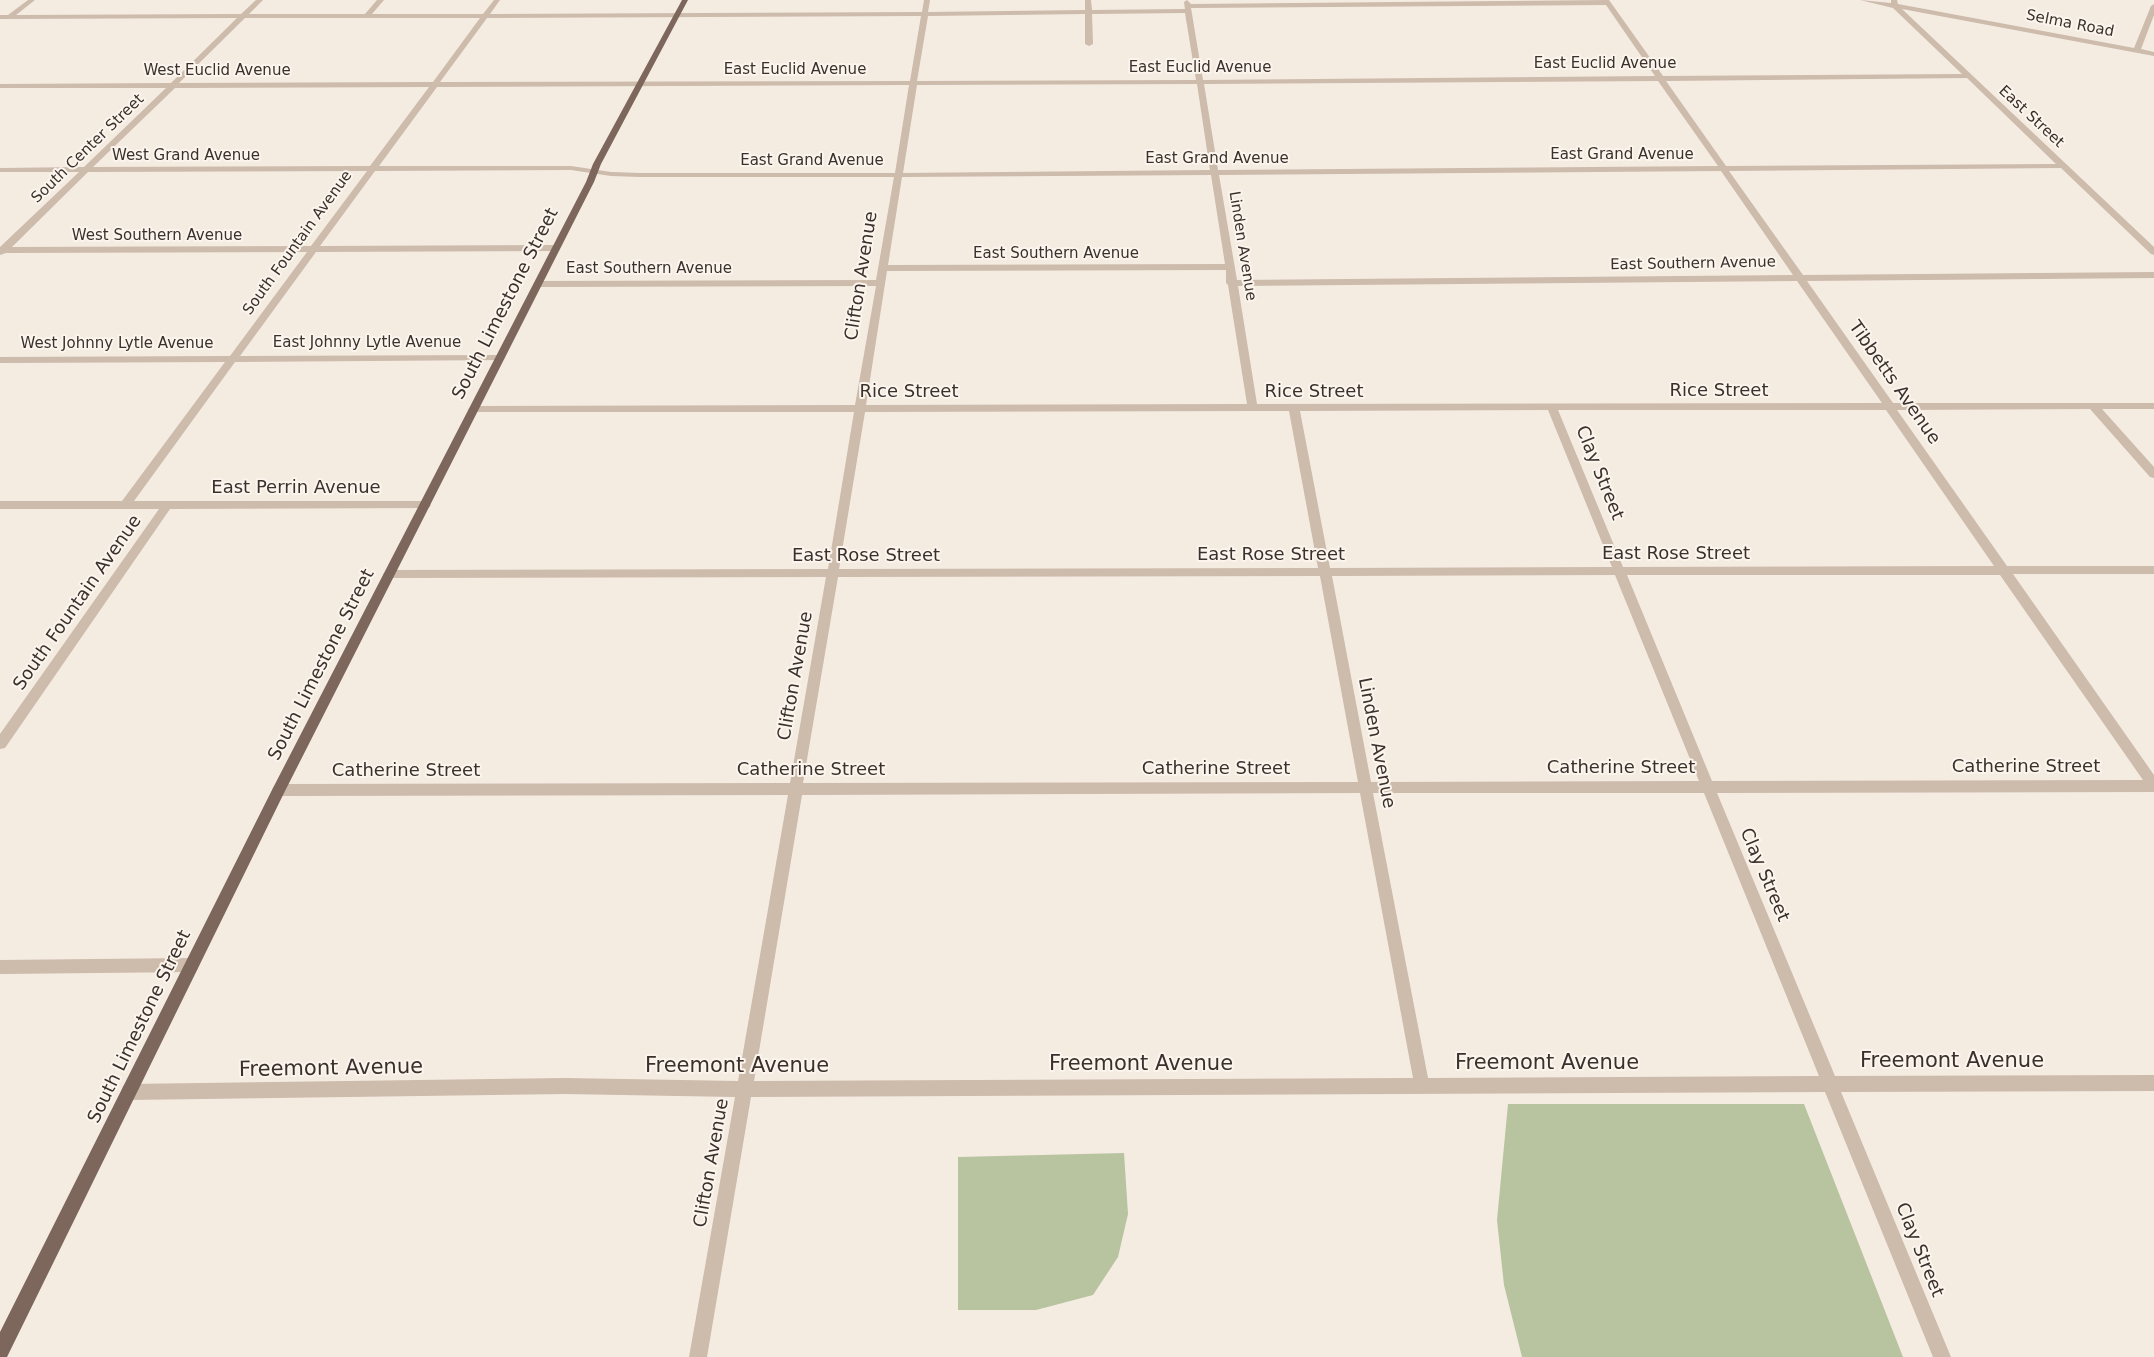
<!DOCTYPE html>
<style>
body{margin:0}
canvas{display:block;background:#f4ebe1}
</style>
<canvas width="2154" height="1357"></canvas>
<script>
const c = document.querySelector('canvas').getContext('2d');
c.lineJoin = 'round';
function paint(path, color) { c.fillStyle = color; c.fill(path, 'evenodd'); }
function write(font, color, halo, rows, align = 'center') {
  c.font = font + ' "DejaVu Sans",sans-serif'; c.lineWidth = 4; c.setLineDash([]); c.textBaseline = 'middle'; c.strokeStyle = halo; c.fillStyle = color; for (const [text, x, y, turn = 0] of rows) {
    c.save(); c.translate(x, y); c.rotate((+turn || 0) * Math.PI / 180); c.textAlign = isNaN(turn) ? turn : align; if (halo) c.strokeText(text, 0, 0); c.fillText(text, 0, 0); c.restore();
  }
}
const green = new Path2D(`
 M1508,1104H1804L1903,1357H1522L1504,1285L1497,1220Z
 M1124,1153L1128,1214L1118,1257L1093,1295L1036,1310H958V1157Z`);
const minor = new Path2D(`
 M28,0H35L16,15L241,14L256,0H263L249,14H365L377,0H384L372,14H483L494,0H500L490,14L922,12L924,0H930L928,12L1085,10V0H1091L1092,10L1185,9L1184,2L1187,0L1191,4L1609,0L1663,76L1962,74L1893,8L1860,0L1891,3V0H1897L1898,4L2134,48L2151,6L2154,4V15L2141,49L2154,52V56L1902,9L2154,247V255L2151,254L2061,168L1729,171L1803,275L2154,272V278L1807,281L1893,403H2154V409H2102L2154,467V478L2150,477L2090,409L1897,410L2007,566H2154V574H2013L2154,775V792L1717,793L1835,1076L2154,1075V1091L1841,1092L1951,1357H1933L1825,1092L751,1097L707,1357H689L735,1097L565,1094L129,1100L123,1098L121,1092L123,1086L129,1084L565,1078L738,1081L788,795L279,796L274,794L272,790L274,786L279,784L790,783L826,577L389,578L383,574L389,570L828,569L854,412H473L468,409L473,406L855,405L876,286L538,287L533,284L538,281L876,280L894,177H640L611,176L571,170L375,171L320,246L556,245L560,248L556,251L316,252L240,356L500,355L505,358L503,360L235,362L134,501H425L431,505L429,508L170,509L5,748L0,749V734L159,509H0V501H122L225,362L0,363V357L230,356L307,252L6,253L0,255V247L79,172H0V168L84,167L166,88H0V84L171,83L237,18L0,19V15H8ZM1606,5L1655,76L1203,80L1191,8ZM1185,13L1196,80L917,81L928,16L1085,14V44L1089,46L1093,44L1092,14ZM921,16L910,81L440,82L487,18ZM245,18H480L433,82L179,83ZM1967,78L2056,164L1726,166L1666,81ZM1658,81L1718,166L1218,170L1204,84ZM1197,84L1210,170L903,173L917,85ZM909,85L895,173H640L611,172L571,166H379L437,87ZM429,87L370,166L93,167L175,88ZM367,171L311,246L12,247L88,172ZM1721,171L1793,275L1237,280L1219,175ZM1211,175L1225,264L888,265L902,177ZM1226,270V283L1228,285L1247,404L866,405L887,271ZM1797,281L1882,403L1257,404L1238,286ZM1548,410L1612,567L1330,568L1300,411ZM1558,410H1886L1994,566L1623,567ZM1252,411H1289L1318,568L839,569L865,412ZM1615,575L1699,781L1371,782L1332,576ZM1627,575H2000L2143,780L1712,781ZM1320,576L1358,782L803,783L838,577ZM1360,793L1413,1078L754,1081L802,795ZM1373,793H1704L1819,1076L1428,1078Z
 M192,958L197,960L199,965L197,970L192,972L0,974V960Z`);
const major = new Path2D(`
 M682,0H688L601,164L594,182L284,793L7,1357H0V1332L274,786L586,182L593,164Z`);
const farStreetnames = [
 ["Selma Road",2070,24,11],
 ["East Euclid Avenue",1605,64],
 ["East Euclid Avenue",1200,68],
 ["East Euclid Avenue",795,70],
 ["West Euclid Avenue",217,71],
 ["East Street",2031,117,43],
 ["South Center Street",88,149,-44],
 ["East Grand Avenue",1622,155],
 ["West Grand Avenue",186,156],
 ["East Grand Avenue",1217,159],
 ["East Grand Avenue",812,161],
 ["West Southern Avenue",157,236],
 ["South Fountain Avenue",298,243,-54],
 ["Linden Avenue",1242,246,81],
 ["East Southern Avenue",1056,254],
 ["East Southern Avenue",1693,264,-1],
 ["East Southern Avenue",649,269],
 ["East Johnny Lytle Avenue",367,343],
 ["West Johnny Lytle Avenue",117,344]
];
const streetNames = [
 ["Clifton Avenue",862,276,-81],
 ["South Limestone Street",506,304,-63],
 ["Tibbetts Avenue",1894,383,55],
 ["Rice Street",1719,391],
 ["Rice Street",909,392],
 ["Rice Street",1314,392],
 ["Clay Street",1599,473,68],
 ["East Perrin Avenue",296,488],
 ["East Rose Street",1676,554],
 ["East Rose Street",1271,555],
 ["East Rose Street",866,556],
 ["South Fountain Avenue",78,603,-55],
 ["South Limestone Street",322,665,-63],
 ["Clifton Avenue",796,676,-80],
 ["Linden Avenue",1376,743,79],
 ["Catherine Street",2026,767],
 ["Catherine Street",1621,768],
 ["Catherine Street",1216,769],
 ["Catherine Street",811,770],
 ["Catherine Street",406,771],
 ["Clay Street",1764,875,67],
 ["South Limestone Street",140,1027,-64],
 ["Clifton Avenue",712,1163,-80],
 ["Clay Street",1919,1250,68]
];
const nearStreetnames = [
 ["Freemont Avenue",1952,1062],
 ["Freemont Avenue",1547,1064],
 ["Freemont Avenue",1141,1065],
 ["Freemont Avenue",737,1067],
 ["Freemont Avenue",331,1069,-1]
];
paint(green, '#b8c4a0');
paint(minor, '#cdbbac');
paint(major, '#7d675c');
write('15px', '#3b302b', '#fbf5ee', farStreetnames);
write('18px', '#3b302b', '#fbf5ee', streetNames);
write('21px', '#3b302b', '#fbf5ee', nearStreetnames);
</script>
